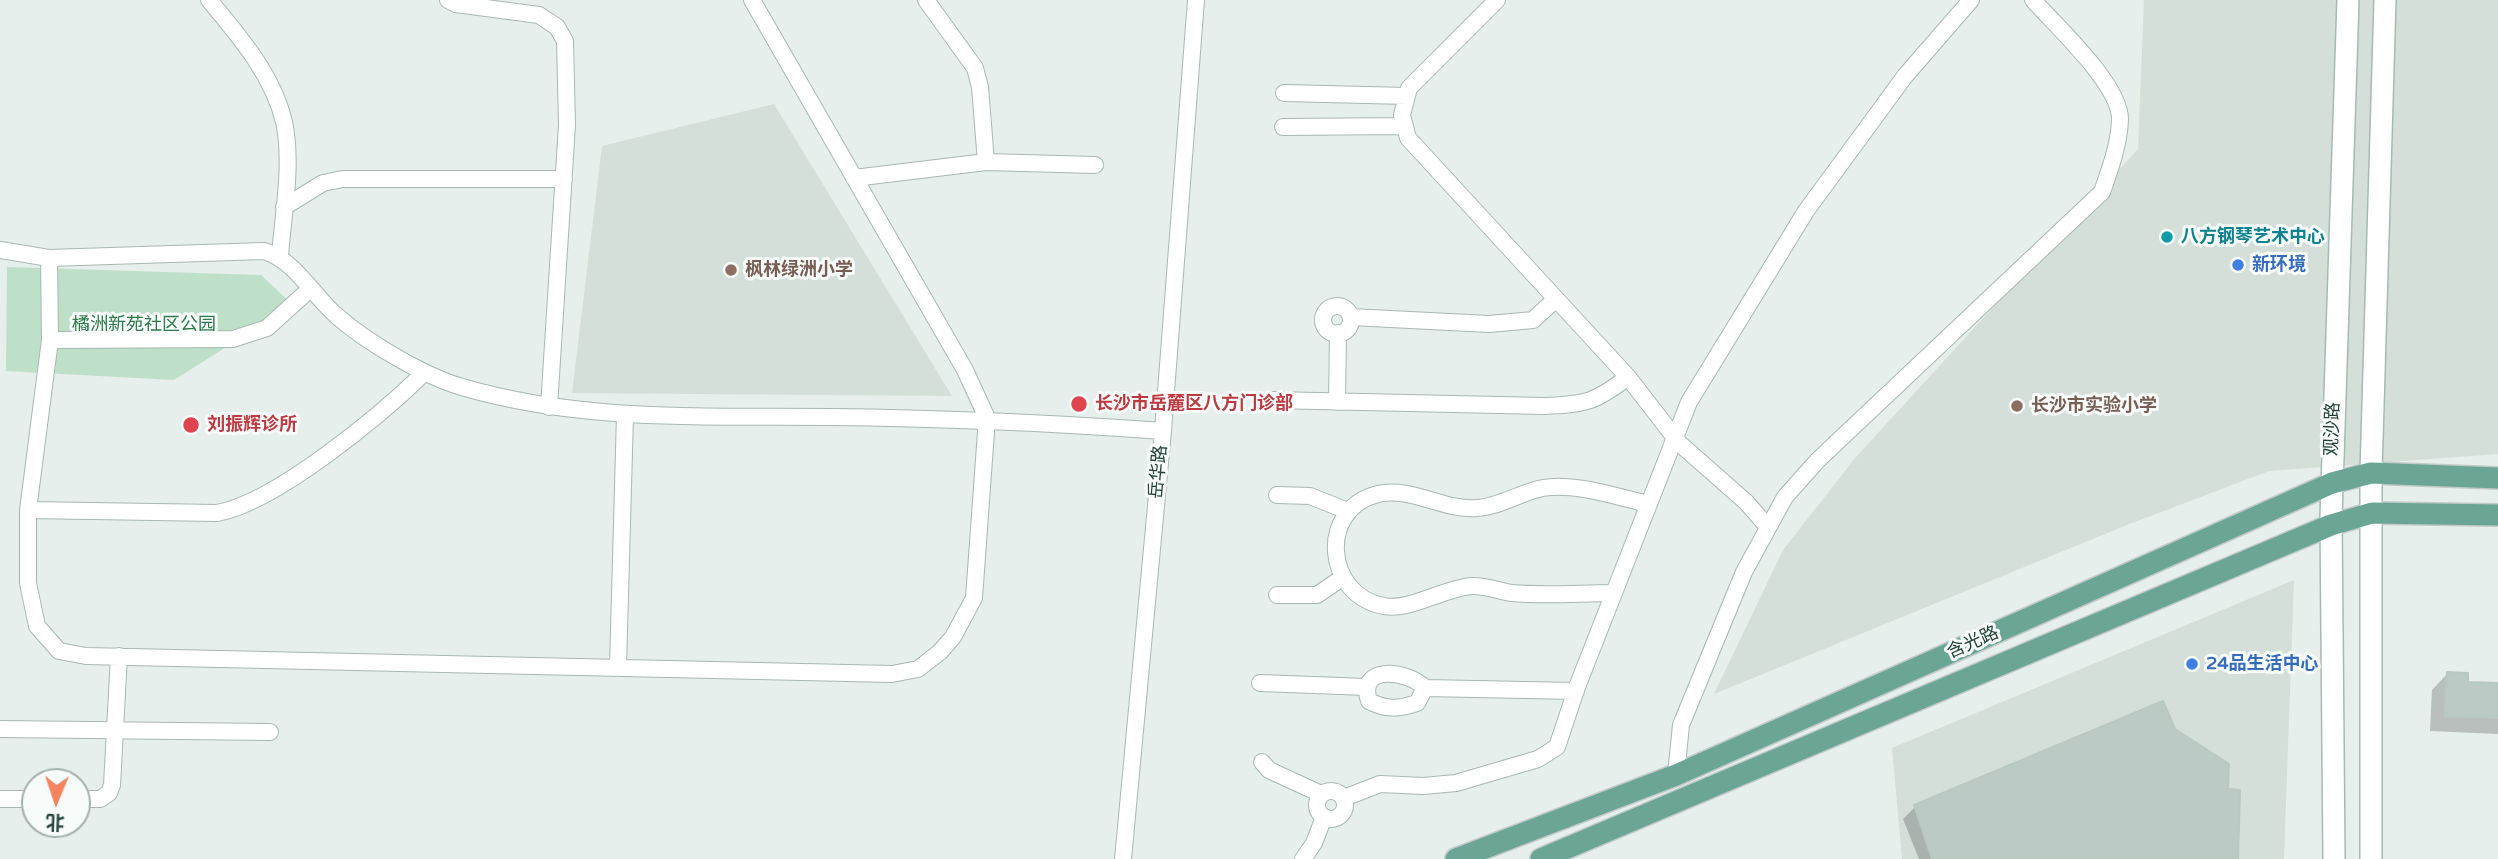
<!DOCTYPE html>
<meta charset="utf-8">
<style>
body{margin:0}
#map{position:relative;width:2498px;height:859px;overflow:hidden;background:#e6efeb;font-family:"Varela Round","Noto Sans SC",sans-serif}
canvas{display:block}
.north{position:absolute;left:21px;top:768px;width:70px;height:70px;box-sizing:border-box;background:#f7fbf9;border:2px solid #a3b1ad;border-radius:50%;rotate:182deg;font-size:19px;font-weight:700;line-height:28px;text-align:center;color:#24423a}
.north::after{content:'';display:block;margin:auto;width:24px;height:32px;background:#f4845f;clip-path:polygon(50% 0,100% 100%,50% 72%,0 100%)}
</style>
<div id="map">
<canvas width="2498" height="859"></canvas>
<div class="north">北</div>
</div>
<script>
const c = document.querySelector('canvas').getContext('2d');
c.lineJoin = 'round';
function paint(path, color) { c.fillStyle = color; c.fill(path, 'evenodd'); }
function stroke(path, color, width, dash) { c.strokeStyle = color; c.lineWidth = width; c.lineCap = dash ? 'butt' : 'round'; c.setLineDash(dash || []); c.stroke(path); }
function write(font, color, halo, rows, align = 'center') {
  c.font = font + ' "Varela Round","Noto Sans SC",sans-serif'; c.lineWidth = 6; c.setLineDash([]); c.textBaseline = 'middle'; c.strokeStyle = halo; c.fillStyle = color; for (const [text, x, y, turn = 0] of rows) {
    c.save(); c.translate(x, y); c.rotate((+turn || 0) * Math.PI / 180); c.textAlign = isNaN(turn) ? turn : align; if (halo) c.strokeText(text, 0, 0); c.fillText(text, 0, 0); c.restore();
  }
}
const built = new Path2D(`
 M2144,0H2498V454L2269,471L2127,525L1714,694L1783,550L1856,457L2138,149Z
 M774,104L952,396L572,393L602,146Z
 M2294,580L2284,859H1902L1892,748Z`);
const green = new Path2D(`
 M7,267L261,275L293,305L174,380L6,371Z`);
const shadow = new Path2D(`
 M2447,674L2466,683L2498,685V734L2430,731L2432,690Z
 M2174,730L2226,790L2236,859H1919L1903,819L1915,807Z`);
const building = new Path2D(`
 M2447,672L2468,673V682L2498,683V718L2445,716Z
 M2163,701L2175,729L2229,764L2228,789L2240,790L2238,859H1932L1914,805Z`);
const minor = new Path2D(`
 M209,0C239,36 273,75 284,122C293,164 283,214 280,256
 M448,0L456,4L539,15L557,27L565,41L567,125L549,407
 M926,0L975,68L980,87L986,162
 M1497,0L1409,88L1402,115L1408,138L1628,377L1679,443L1746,502L1768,527
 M1284,93L1407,96
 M1283,127L1405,126
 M854,178L986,162L1095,165
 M284,207L323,183L343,179H564
 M0,250L49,258L264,251C295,260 313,296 338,317C368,343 424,376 462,387C581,422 706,416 830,417C942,418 1052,423 1163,431
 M49,258L50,340L28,510V583L37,626L59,651L86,656L892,674L918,669L940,652L953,637L974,598L987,418L965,370L752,0
 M1323 320a14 14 0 1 1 28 0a14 14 0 1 1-28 0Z
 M1351,317L1489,324L1533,320L1556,299
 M50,340L233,339L267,328L310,289
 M1272,400L1544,406C1586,404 1594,403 1628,377
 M1337,402L1338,333
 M1277,495L1310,496L1348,511
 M28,510L217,513C275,503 381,415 424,373
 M1613,593C1580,593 1545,596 1512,593C1498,591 1485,585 1471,586C1442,589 1409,611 1384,606C1325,596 1317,509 1378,494C1411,486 1444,511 1477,508C1499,507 1521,492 1543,488C1573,482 1618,497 1648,504
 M1277,595H1317L1342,578
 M618,667L625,415
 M1260,683L1367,687
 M1425,688L1417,703C1399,709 1386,710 1369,701C1357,664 1408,670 1425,688L1576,691
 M0,729L270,732
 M1262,762L1269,770L1321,794
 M1676,775L1681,725L1744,572L1785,497L1818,460L2102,192C2110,169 2119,145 2120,120C2121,85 2056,26 2033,0
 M1317 805a14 14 0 1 1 28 0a14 14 0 1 1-28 0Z
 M1344,798L1380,784L1423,786L1456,783L1538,759L1557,747L1577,687L1689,402L1806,211L1905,76L1971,0
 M0,799H35
 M77,799H100L109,793L112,785L119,656
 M1123,859L1163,431L1196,0
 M1303,859L1314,843L1324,817`);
const secondary = new Path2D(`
 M2334,859L2331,518L2348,0
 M2371,859V473L2385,0`);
const primary = new Path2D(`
 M1456,859L1676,775L2332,483L2371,473L2498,478
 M1541,859L2331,525L2372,513L2498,515`);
const markers = [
 [2167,237,7,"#0f9aa8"],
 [2238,265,7,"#3f7fe0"],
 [731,270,7,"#8d6e63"],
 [1079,404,9,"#e0444e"],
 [2017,406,7,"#8d6e63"],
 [191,425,9,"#e0444e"],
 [2192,664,7,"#3f7fe0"]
];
const cultureNames = [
 ["八方钢琴艺术中心",2181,237]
];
const shopNames = [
 ["新环境",2252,265],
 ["24品生活中心",2206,664]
];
const educationNames = [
 ["枫林绿洲小学",745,270],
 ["长沙市实验小学",2031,406]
];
const parkNames = [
 ["橘洲新苑社区公园",144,325]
];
const healthNames = [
 ["长沙市岳麓区八方门诊部",1095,404],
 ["刘振辉诊所",207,425]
];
const streetNames = [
 ["观沙路",2333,429,-88],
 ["岳华路",1159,472,-85],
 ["含光路",1973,643,-24]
];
paint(built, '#d4dfda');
paint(green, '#bfe0c8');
paint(shadow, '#0003');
paint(building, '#bbcac4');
stroke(building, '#b8c9c2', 2);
stroke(minor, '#a8b8b2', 18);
stroke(secondary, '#a4bbb3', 24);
stroke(primary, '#c2cac8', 24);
stroke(minor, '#fff', 16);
stroke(secondary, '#fff', 21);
stroke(primary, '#6aa596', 21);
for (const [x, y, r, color] of markers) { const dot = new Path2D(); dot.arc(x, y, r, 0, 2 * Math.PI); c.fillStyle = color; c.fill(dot); stroke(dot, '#f7fbf9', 2.5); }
write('bold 18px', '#0d838f', '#f7fbf9', cultureNames, 'left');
write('bold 18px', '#366cbe', '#f7fbf9', shopNames, 'left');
write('bold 18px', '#785e54', '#f7fbf9', educationNames, 'left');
write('18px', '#2d7a4b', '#f7fbf9', parkNames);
write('bold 18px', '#be3a42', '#f7fbf9', healthNames, 'left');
write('18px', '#24423a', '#f7fbf9', streetNames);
</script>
